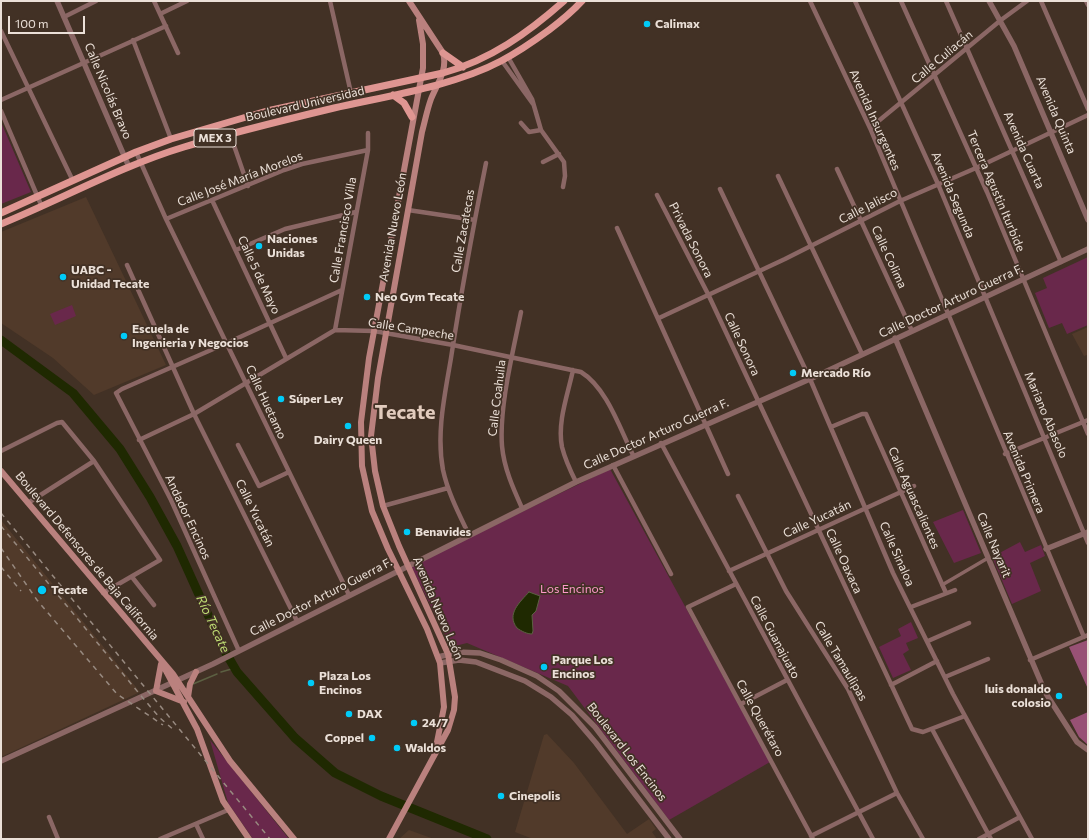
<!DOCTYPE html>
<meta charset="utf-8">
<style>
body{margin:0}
#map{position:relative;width:1089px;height:840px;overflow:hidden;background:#423125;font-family:Commissioner,sans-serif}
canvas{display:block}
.frame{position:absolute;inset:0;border:2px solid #ebe0d8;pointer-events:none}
.scale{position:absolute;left:8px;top:16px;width:77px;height:18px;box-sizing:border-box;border:2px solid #ebe0d8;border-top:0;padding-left:5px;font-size:12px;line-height:14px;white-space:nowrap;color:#ebe0d8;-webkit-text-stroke:3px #423125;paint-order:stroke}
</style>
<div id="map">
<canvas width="1089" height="840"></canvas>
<div class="frame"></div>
<div class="scale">100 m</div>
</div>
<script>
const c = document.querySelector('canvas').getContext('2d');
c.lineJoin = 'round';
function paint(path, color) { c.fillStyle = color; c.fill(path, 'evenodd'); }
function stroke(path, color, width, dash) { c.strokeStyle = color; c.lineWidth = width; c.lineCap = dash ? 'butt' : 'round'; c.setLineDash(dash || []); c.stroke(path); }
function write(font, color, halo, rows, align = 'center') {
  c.font = font + ' Commissioner,sans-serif'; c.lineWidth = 3.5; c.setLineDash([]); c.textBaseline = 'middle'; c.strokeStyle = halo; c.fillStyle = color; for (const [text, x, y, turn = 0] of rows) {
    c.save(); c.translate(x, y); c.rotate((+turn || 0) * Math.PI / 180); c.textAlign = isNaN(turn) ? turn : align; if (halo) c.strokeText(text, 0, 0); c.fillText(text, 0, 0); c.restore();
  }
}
const built = new Path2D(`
 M86,197L166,365L94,395L53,358L1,323V232Z
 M1088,327V358L1087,355L1084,356L1072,334Z
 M1,520L140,692L1,757Z
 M547,734L574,763L627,834L649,819L656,829L652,832L657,839H533L515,832L544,735Z
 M409,830L434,839H399Z`);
const green = new Path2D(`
 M1,122L31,192L1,204Z
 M1088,257V325L1067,334L1062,323L1049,328L1035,293L1047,288L1043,278Z
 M72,305L76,316L55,325L50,314Z
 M610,469L770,762L669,820L568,686L467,643L451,647L411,566Z
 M963,510L981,553L954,563L933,522Z
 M1020,542L1025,552L1041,545L1045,556L1030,563L1041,591L1012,604L992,557Z
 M911,622L918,638L906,643L909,650L903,654L911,670L893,678L879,647L901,636L898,629Z
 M210,740L289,839H253L228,803Z`);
const forest = new Path2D(`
 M1088,640V689L1069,647Z
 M1088,712V745L1079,737L1070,720Z`);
const water = new Path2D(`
 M529,592L540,596L536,611L532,615L533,631L532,634C527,634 521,631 517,628C506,614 520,602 529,592Z`);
const stream = new Path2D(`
 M221,672L235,668
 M193,684L217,674`);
const river = new Path2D(`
 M1,340L73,393L120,449L150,497L177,546L223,648L237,672L295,738L335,773L381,796L487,839`);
const pedestrian = new Path2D(`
 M942,585L988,558`);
const minor = new Path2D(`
 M154,1L178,53
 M330,1L351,93
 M810,1L870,128L1084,637
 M855,1L938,184L1088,543
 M901,1L987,192L1088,434
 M946,1L1061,262
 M1041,1L1088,109
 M1086,1L1088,5
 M160,14L187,1
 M64,17L96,1
 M1,31L73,181
 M133,40L171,139
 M508,57L532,99L541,130L564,162L565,176L563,187
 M502,61L533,104
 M1,100L166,26
 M1,111L42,207
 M521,123L529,132L541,130
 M870,128L1001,20L1027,1
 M230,134L248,186
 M136,152L166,219L349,595
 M543,162L559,154
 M837,169L912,331
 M778,176L862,354
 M720,189L810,379L893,573L953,694L1032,839
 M657,195L708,294L912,729L923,732L965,716
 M212,200L286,358
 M408,210L475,220
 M166,219L284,170L302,164L368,150
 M617,228L728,474
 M236,250L285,229L356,212
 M127,265L194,414L297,621
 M521,312C513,352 499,407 502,446C504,468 513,488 522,508
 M659,318L785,259L900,201L976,168L1088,115
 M335,330L368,150V133
 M573,370C568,394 557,422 562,447C565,459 570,470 576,482
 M831,427L862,414H866L946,593
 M139,440L194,414L335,330L374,331L453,345L581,372C607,388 620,429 633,455
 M661,443L873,839
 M238,445L259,486L289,472
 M1,451L57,423L62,422L94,461L160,560L103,593
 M1005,454L1088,420
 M613,465L671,574
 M738,496L786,591L848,689L897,793L923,839
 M28,503L94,461
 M383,506L448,488
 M469,535C459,514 448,493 443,470C436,433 445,394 451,358C461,293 473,228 486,163
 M729,571L914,486
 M132,577L154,605
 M736,584L688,607L813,839
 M911,607L955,590
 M928,641L969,623
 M239,651L171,500L116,393L122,389L227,343L342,290
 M1030,660L1088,635
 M945,677L988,659
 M891,685L937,661
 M741,704L787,680
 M932,729L991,839
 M49,817L58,839
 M196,824L203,839
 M811,836L897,793
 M160,839L228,810
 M979,839L1020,817`);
const tertiary = new Path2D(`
 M57,1L129,167
 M989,1L1014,46L1088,220
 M895,338L1045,692L1077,742L1088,750
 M1046,549L1088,532
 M438,657L458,652L480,653L501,660L537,676L559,691L595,727L680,839
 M440,663L459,660L476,662L525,681L551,697L572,715L596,743L669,839
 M1,761L213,664L576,482L810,379L1088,249`);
const secondary = new Path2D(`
 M419,20L423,44V68L369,358L361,422L362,466L372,511L388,549L427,629L440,663L444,707L436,747
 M1,471L173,674L230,761L294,839
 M161,664L156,691L184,702
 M165,669L197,729L223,801L249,839
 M188,697L190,684L196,672
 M389,839L448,730L454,710L455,697L448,654L399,546L383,506L375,471L371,436L378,378L422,132C425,121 427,110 431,99C437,84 448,70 443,53L409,1`);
const primary = new Path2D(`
 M443,53L463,67
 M393,95L404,103L412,117
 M1,213L136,152L171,139L267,111L443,73C490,60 528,33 564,1
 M1,224C62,199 121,166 184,147C234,132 284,120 334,108C387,96 454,86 501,61C518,52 534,41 549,30C561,21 572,12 582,1`);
const rail = new Path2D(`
 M1,513L270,839
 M1,526L142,697L160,718L175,731
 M1,548L37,600L117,694L163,725
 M1,567L21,591`);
const markers = [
 [647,24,4,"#00cbf8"],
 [259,246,4,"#00cbf8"],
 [63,277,4,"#00cbf8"],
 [367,297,4,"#00cbf8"],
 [124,336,4,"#00cbf8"],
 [793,373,4,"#00cbf8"],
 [281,399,4,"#00cbf8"],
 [348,426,4,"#00cbf8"],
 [407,532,4,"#00cbf8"],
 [42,590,5,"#00cbf8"],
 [544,667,4,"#00cbf8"],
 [311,683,4,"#00cbf8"],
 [1059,696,4,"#00cbf8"],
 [349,714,4,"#00cbf8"],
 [414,723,4,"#00cbf8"],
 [372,738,4,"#00cbf8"],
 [397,748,4,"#00cbf8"],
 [501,796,4,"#00cbf8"]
];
const shields = [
 [215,138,42]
];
const shieldNames = [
 ["MEX 3",215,138]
];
const poiNames = [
 ["Calimax",655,24],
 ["Naciones",267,239],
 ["Unidas",267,253],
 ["UABC -",71,270],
 ["Unidad Tecate",71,284],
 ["Neo Gym Tecate",375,297],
 ["Escuela de",132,329],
 ["Ingenieria y Negocios",132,343],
 ["Mercado Río",801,373],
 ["Súper Ley",289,399],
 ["Dairy Queen",348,440,"center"],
 ["Benavides",415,532],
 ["Tecate",51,590],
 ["Parque Los",552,660],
 ["Encinos",552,674],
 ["Plaza Los",319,676],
 ["Encinos",319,690],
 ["luis donaldo",1051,689,"right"],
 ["colosio",1051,703,"right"],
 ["DAX",357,714],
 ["24/7",422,723],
 ["Coppel",364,738,"right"],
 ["Waldos",405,748],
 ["Cinepolis",509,796]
];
const streetNames = [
 ["Calle Culiacán",942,57,-40],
 ["Calle Nicolás Bravo",108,91,67],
 ["Boulevard Universidad",305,104,-13],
 ["Avenida Quinta",1056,115,67],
 ["Avenida Insurgentes",875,120,66],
 ["Avenida Cuarta",1024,150,66],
 ["Calle José María Morelos",240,179,-21],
 ["Tercera Agustin Iturbide",996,191,67],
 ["Avenida Segunda",953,195,67],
 ["Calle Jalisco",868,206,-27],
 ["Avenida Nuevo León",393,227,-80],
 ["Calle Francisco Villa",343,230,-80],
 ["Calle Zacatecas",463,231,-80],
 ["Privada Sonora",691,240,63],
 ["Calle Colima",889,257,65],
 ["Calle 5 de Mayo",259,275,65],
 ["Calle Doctor Arturo Guerra F.",951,301,-25],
 ["Calle Campeche",411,329,9],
 ["Calle Sonora",742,344,65],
 ["Calle Coahuila",497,398,-83],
 ["Calle Huetamo",266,402,65],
 ["Mariano Abasolo",1046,415,67],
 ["Calle Doctor Arturo Guerra F.",656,434,-24],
 ["Avenida Primera",1024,472,67],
 ["Calle Aguascalientes",914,498,66],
 ["Calle Yucatán",255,513,64],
 ["Andador Encinos",188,517,65],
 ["Calle Yucatán",817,519,-25],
 ["Calle Nayarit",994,545,67],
 ["Calle Sinaloa",897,554,66],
 ["Boulevard Defensores de Baja California",87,556,50],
 ["Calle Oaxaca",844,561,65],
 ["Calle Doctor Arturo Guerra F.",321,597,-27],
 ["Avenida Nuevo León",438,608,67],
 ["Calle Guanajuato",775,637,62],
 ["Calle Tamaulipas",841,661,59],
 ["Calle Querétaro",760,718,61],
 ["Boulevard Los Encinos",627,752,52]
];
const parkNames = [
 ["Los Encinos",572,589]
];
const waterNames = [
 ["Río Tecate",213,624,65]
];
const townNames = [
 ["Tecate",405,412]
];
paint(built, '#513a2a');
paint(green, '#69284b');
paint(forest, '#985175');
paint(water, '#1f2901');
stroke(water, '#5c6042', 1);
stroke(stream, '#5c6042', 1.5);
stroke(river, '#1f2901', 9);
stroke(pedestrian, '#8b6765', 3.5);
stroke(minor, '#8b6765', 4.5);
stroke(tertiary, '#8b6765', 5.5);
stroke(secondary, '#ba817e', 6);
stroke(primary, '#df9692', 7);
stroke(rail, '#988a80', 1.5, [5, 5]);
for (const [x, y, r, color] of markers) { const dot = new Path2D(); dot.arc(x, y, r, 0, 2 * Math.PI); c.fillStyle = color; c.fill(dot); stroke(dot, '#423125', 1.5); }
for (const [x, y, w] of shields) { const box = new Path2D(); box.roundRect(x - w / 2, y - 9, w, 18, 3); c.fillStyle = '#423125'; c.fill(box); stroke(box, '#ebe0d8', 1); }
write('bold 11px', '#ebe0d8', null, shieldNames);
write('bold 12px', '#ebe0d8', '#423125', poiNames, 'left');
write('12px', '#ebe0d8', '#423125', streetNames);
write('12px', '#fe99cb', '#423125', parkNames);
write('italic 13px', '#bedb73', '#423125', waterNames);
write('bold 20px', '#e2ccbe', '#423125', townNames);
</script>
